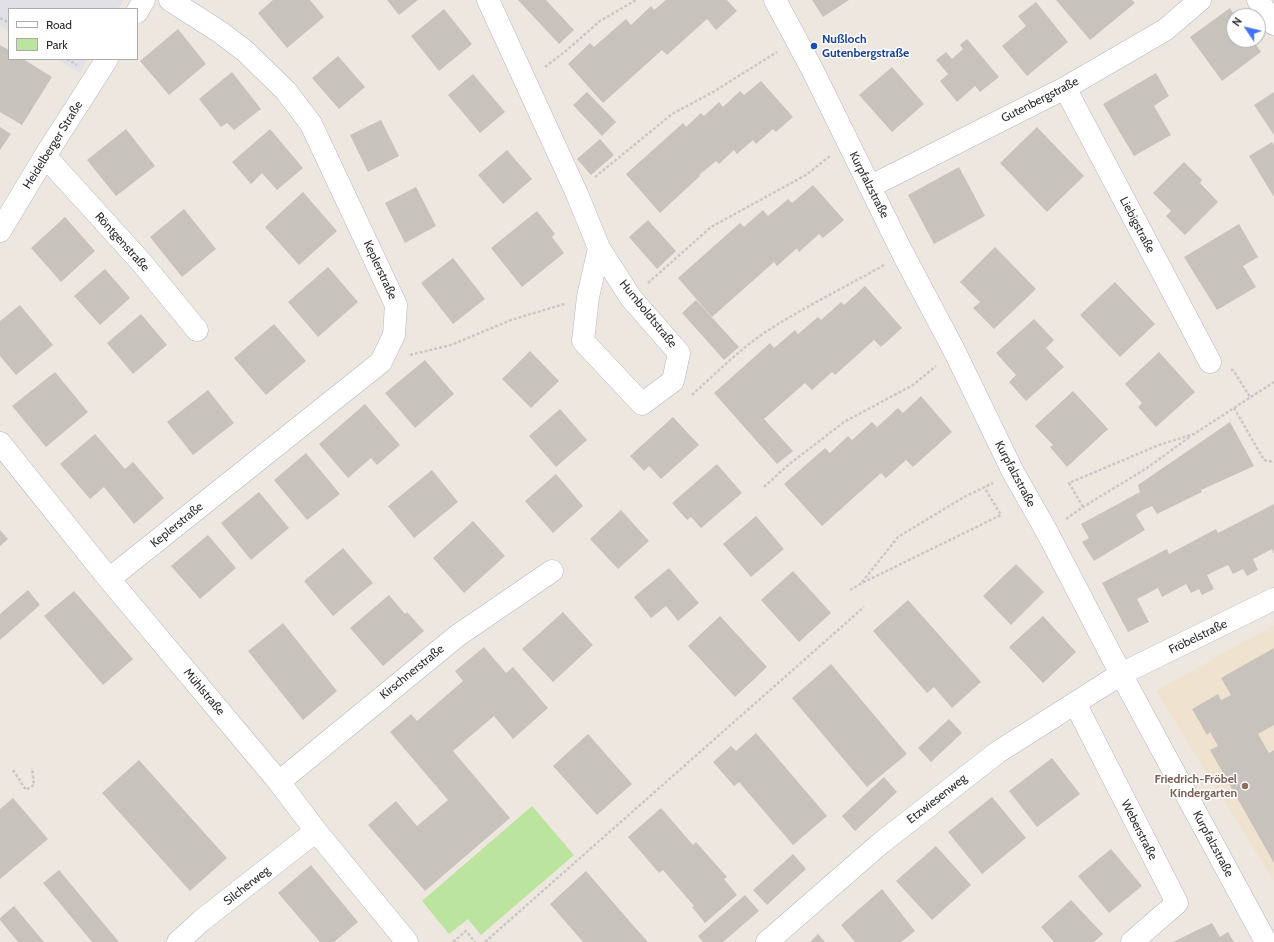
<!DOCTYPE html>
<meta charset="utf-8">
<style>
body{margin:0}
#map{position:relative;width:1274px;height:942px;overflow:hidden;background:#eee7e0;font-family:Cabin,sans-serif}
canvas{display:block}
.legend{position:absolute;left:8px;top:8px;width:130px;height:52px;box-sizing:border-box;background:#fff;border:1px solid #ababab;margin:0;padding:5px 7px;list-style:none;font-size:12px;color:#2d2d2d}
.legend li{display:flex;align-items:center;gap:8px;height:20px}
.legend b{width:20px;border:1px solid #ababab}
.north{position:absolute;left:1226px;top:8px;width:40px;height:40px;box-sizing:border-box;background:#fff;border:1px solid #ababab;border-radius:50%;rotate:305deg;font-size:11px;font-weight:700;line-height:16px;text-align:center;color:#2d2d2d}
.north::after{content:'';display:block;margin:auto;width:14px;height:18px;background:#4273fa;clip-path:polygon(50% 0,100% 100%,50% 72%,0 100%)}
</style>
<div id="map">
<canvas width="1274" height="942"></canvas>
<ul class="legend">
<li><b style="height:5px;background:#fff"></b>Road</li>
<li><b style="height:11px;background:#bbe49e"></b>Park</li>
</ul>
<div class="north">N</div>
</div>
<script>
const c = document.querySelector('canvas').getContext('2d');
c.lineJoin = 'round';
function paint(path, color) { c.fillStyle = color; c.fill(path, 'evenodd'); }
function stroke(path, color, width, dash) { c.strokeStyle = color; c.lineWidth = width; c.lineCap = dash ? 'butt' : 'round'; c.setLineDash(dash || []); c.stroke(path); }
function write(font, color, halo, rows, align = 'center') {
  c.font = font + ' Cabin,sans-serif'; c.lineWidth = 3; c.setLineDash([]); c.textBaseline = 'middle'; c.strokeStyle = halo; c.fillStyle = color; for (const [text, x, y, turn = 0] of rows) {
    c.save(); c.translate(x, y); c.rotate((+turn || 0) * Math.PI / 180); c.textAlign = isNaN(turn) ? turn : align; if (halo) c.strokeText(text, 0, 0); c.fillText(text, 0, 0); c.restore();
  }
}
const industrial = new Path2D(`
 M0,0H124L118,9H9V31L0,25Z
 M57,59H88L80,73Z`);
const education = new Path2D(`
 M1274,625V881L1156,691Z`);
const green = new Path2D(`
 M532,806L574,855L481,935L468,919L449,934L422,901Z`);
const building = new Path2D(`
 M273,0H310L324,17L287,48L258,13Z
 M387,0H418L399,15Z
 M518,0H546L574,30L559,44Z
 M666,0H727L737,11L716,30L707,19L667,55L662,50L603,103L568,64L590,43L594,47L626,19L631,25L651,6L654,10Z
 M812,0H849L823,17Z
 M1056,0H1132L1135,3L1090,40Z
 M1036,2L1068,42L1027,76L1002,46L1026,26L1018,16Z
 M1230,8L1235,16H1234V40H1253L1261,52L1222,81L1190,37Z
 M444,9L472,44L439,71L411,36Z
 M178,29L206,64L169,95L140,61Z
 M967,39L999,77L980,92L975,86L957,102L940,81L948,74L936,60L946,52L952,59L963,49L960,45Z
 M0,45L9,50V59H23L52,77L22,125L0,112Z
 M338,56L365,87L339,109L312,78Z
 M892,67L924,104L892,132L859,95Z
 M232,72L261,109L234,130L227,123L221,127L199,99Z
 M1156,73L1169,96L1154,106L1171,135L1134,156L1103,104Z
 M473,74L505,112L480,133L448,95Z
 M761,81L793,117L776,132L773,129L756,144L753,140L737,154L734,150L719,164L716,161L699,175L700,176L660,213L626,174L683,123L686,127L701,113L704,116L719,102L723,107L740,91L744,95Z
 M587,92L616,122L602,136L573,105Z
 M1274,92V135L1254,105Z
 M381,120L399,156L368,172L350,135Z
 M0,127L11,134L0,150Z
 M1037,127L1084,176L1047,212L1000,163Z
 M126,129L155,166L116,196L87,160Z
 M270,129L303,168L277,190L262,173L251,184L232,162Z
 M600,139L614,155L591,175L577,159Z
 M1272,142L1274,145V197L1249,156Z
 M507,150L532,179L503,204L478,175Z
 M1184,162L1202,180L1200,183L1218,202L1185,235L1166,216L1171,211L1153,193Z
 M959,167L985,216L934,244L908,195Z
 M813,185L844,220L823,238L819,234L799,252L797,248L777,266L774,262L712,317L678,278L740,223L744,227L763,210L768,216L788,199L792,203Z
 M416,187L436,226L405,243L385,203Z
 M303,192L337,231L299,265L265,227Z
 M184,209L216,249L182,277L150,237Z
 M537,211L555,234L552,237L564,253L522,287L491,248Z
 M65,217L95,251L61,282L31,248Z
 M648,220L676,251L657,269L629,237Z
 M1239,224L1258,257L1243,266L1256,287L1217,310L1184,257Z
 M995,247L1036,289L994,329L973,308L980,302L960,282Z
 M453,258L485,299L453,324L421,283Z
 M328,267L358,302L318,337L288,302Z
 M105,269L130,298L100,325L74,296Z
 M1115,282L1155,324L1120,357L1080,315Z
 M865,286L902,328L881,347L874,340L835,375L832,372L812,390L805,383L764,419L793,451L777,464L714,393L770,343L774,348L795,330L798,334L818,317L821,320L841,302L844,305Z
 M696,300L739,347L724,360L682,313Z
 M20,305L53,345L16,375L0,356V321Z
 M141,314L167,345L133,374L107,343Z
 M1034,319L1054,340L1046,348L1064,367L1026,401L1009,382L1016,375L996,353Z
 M274,324L306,361L266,395L234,358Z
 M530,351L559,381L531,408L502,379Z
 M1159,352L1195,392L1156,427L1138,407L1142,403L1125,384Z
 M425,360L454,394L415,428L385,393Z
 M55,372L88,412L46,447L12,406Z
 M208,390L234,423L193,455L167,422Z
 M1073,391L1108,429L1067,467L1050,447L1053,445L1035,426Z
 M921,396L952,432L913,467L906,460L886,478L881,473L822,526L784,484L825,448L830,453L848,436L852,440L872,422L877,427L898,408L903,413Z
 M365,404L400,445L377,465L371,458L348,478L319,444Z
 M560,409L587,440L556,467L529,436Z
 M673,417L699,445L661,479L649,466L644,471L630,456Z
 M1230,422L1254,466L1201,490L1202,492L1157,514L1152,506L1143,510L1136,515L1145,530L1094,561L1082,542L1089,538L1081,524L1140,492L1138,485Z
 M95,434L125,469L133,462L164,498L134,524L104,487L90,499L60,464Z
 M306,453L340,494L307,520L274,480Z
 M717,464L742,493L701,528L691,517L687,520L672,503Z
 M432,470L458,502L414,538L388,506Z
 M556,474L583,506L553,533L525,501Z
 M259,492L289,528L251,560L221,523Z
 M1274,504V554L1272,549L1253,559L1258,570L1247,576L1243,569L1233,574L1228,565L1207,575L1214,589L1202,595L1199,589L1191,593L1186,584L1162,597L1158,588L1137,599L1149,622L1128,632L1102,583L1167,549L1169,554L1216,529L1218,533Z
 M621,510L649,541L618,569L590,539Z
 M756,516L784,549L751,577L723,544Z
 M473,521L505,556L464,593L433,558Z
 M0,530L8,539L0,546Z
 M208,535L236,568L200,599L171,566Z
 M343,548L373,583L333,616L304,581Z
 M1016,564L1044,592L1011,625L983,596Z
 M669,568L699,603L678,621L666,606L651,618L634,597Z
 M793,571L831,613L799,642L761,600Z
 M28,590L40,605L0,640V614Z
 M74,591L133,659L103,685L44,616Z
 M389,595L405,614L407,612L424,631L383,666L350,628Z
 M908,600L981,682L952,708L934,687L927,693L873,631Z
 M563,612L593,645L553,682L522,649Z
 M720,616L767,667L735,697L688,646Z
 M1043,616L1076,652L1043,683L1009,647Z
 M283,623L337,691L303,720L248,651Z
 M484,647L506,673L513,667L548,708L513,739L494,716L453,751L510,818L425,891L368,825L396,801L417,826L448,800L390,732L411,714L417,721L463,681L455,671Z
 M1274,648V725L1258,734L1269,753L1274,750V863L1210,750L1218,746L1210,732L1207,735L1192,709L1218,694L1221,700L1231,695L1221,678Z
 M831,664L907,754L867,787L792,698Z
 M949,719L962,733L931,762L918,748Z
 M756,733L827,816L793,845L739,782L734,786L713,762L731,746L736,751Z
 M588,734L632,784L597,815L553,766Z
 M1052,758L1080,794L1037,827L1009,791Z
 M139,760L227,858L190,891L102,793Z
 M884,777L897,792L855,831L842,816Z
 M992,797L1026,838L982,874L948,832Z
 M13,798L48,839L0,879V809Z
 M661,808L693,845L696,842L727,877L724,879L737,895L705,923L692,907L694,906L663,870L659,873L628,837Z
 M936,846L971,885L932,920L896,881Z
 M1111,849L1142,886L1109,913L1078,876Z
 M793,854L806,869L767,905L753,890Z
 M311,865L358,922L334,942H320L278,893Z
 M59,870L119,942H92L43,883Z
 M586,871L631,923L648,942H583L550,904Z
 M882,889L915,931L901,942H855L841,925Z
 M745,895L759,911L723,942H703L698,936Z
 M1071,900L1103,934L1094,942H1054L1041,927Z
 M14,906L44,942H18L0,920V918Z
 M1212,923L1220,937L1228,932L1234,942H1173Z
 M818,934L825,942H810Z`);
const path = new Path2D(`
 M0,18L9,23
 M67,59L77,65
 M545,67L567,50L600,21L636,0
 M595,177L672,114L713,92L777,52
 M648,283L711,227L806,175L830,156
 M410,355L451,345L511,320L564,304
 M1231,370H1233L1250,397
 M692,395C715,374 738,351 764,333C802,308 844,288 884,265
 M1234,408L1264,460L1274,462
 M764,487L787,466L844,422L913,385L936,366
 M1083,507L1069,483L1159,445L1194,434L1274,382
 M1066,519L1083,507L1147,468L1191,436
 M862,582L898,537L964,497L993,483
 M850,590L862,583L1001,515L984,487
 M13,770L26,790L34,785L32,768
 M453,942L466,931L475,942
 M485,942L864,607`);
const street = new Path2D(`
 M488,0L577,194L599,248L631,298L679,353L673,381L642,404L583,341L588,297L599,248
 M775,0L812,69L903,254L954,350L1013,472
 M1258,0L1274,24
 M137,12L144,0
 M1065,88L1210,362
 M45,156L142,263L197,330
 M871,186L1065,88L1165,30L1200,0
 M0,231L45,156L107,59
 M0,443L109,579L279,782L316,831L407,942
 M1047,532L1121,674L1266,942
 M109,579L381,362L394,335L396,305L311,124L286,91L245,51L220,32L170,0
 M1075,703L1177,903L1132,942
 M279,782L457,636L552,571
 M178,942L201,921L316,831
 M767,942L881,843L998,752L1121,674L1274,599`);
const streetBridge = new Path2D(`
 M1013,472L1047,532`);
const markers = [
 [814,46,4,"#1a4fb4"],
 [1245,786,4,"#8d6e63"]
];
const transitNames = [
 ["Nußloch",822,39],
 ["Gutenbergstraße",822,53]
];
const streetNames = [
 ["Gutenbergstraße",1040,100,-27],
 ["Heidelberger Straße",53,145,-58],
 ["Kurpfalzstraße",869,185,63],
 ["Liebigstraße",1137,225,62],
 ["Röntgenstraße",122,242,48],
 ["Keplerstraße",380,270,65],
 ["Humboldtstraße",648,314,51],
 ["Kurpfalzstraße",1015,474,62],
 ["Keplerstraße",177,525,-39],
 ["Fröbelstraße",1198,637,-26],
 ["Kirschnerstraße",412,672,-39],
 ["Mühlstraße",204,692,50],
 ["Etzwiesenweg",937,799,-38],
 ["Weberstraße",1139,830,63],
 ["Kurpfalzstraße",1213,844,62],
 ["Silcherweg",247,886,-38]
];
const educationNames = [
 ["Friedrich-Fröbel",1237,779],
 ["Kindergarten",1237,793]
];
paint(industrial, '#e2e0e7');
paint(education, '#efe3d0');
paint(green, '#bbe49e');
paint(building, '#c7c2bb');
stroke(street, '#b3b7c0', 23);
stroke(path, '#c8c8c8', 2.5, [3, 2]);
stroke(street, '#fff', 22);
stroke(streetBridge, '#b3b7c0', 23, []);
stroke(streetBridge, '#fff', 22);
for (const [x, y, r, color] of markers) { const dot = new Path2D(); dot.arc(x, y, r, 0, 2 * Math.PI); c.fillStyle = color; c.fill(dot); stroke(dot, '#fff', 1.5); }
write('bold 12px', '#164399', '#fff', transitNames, 'left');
write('12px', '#2d2d2d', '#fff', streetNames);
write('bold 12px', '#785e54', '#fff', educationNames, 'right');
</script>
